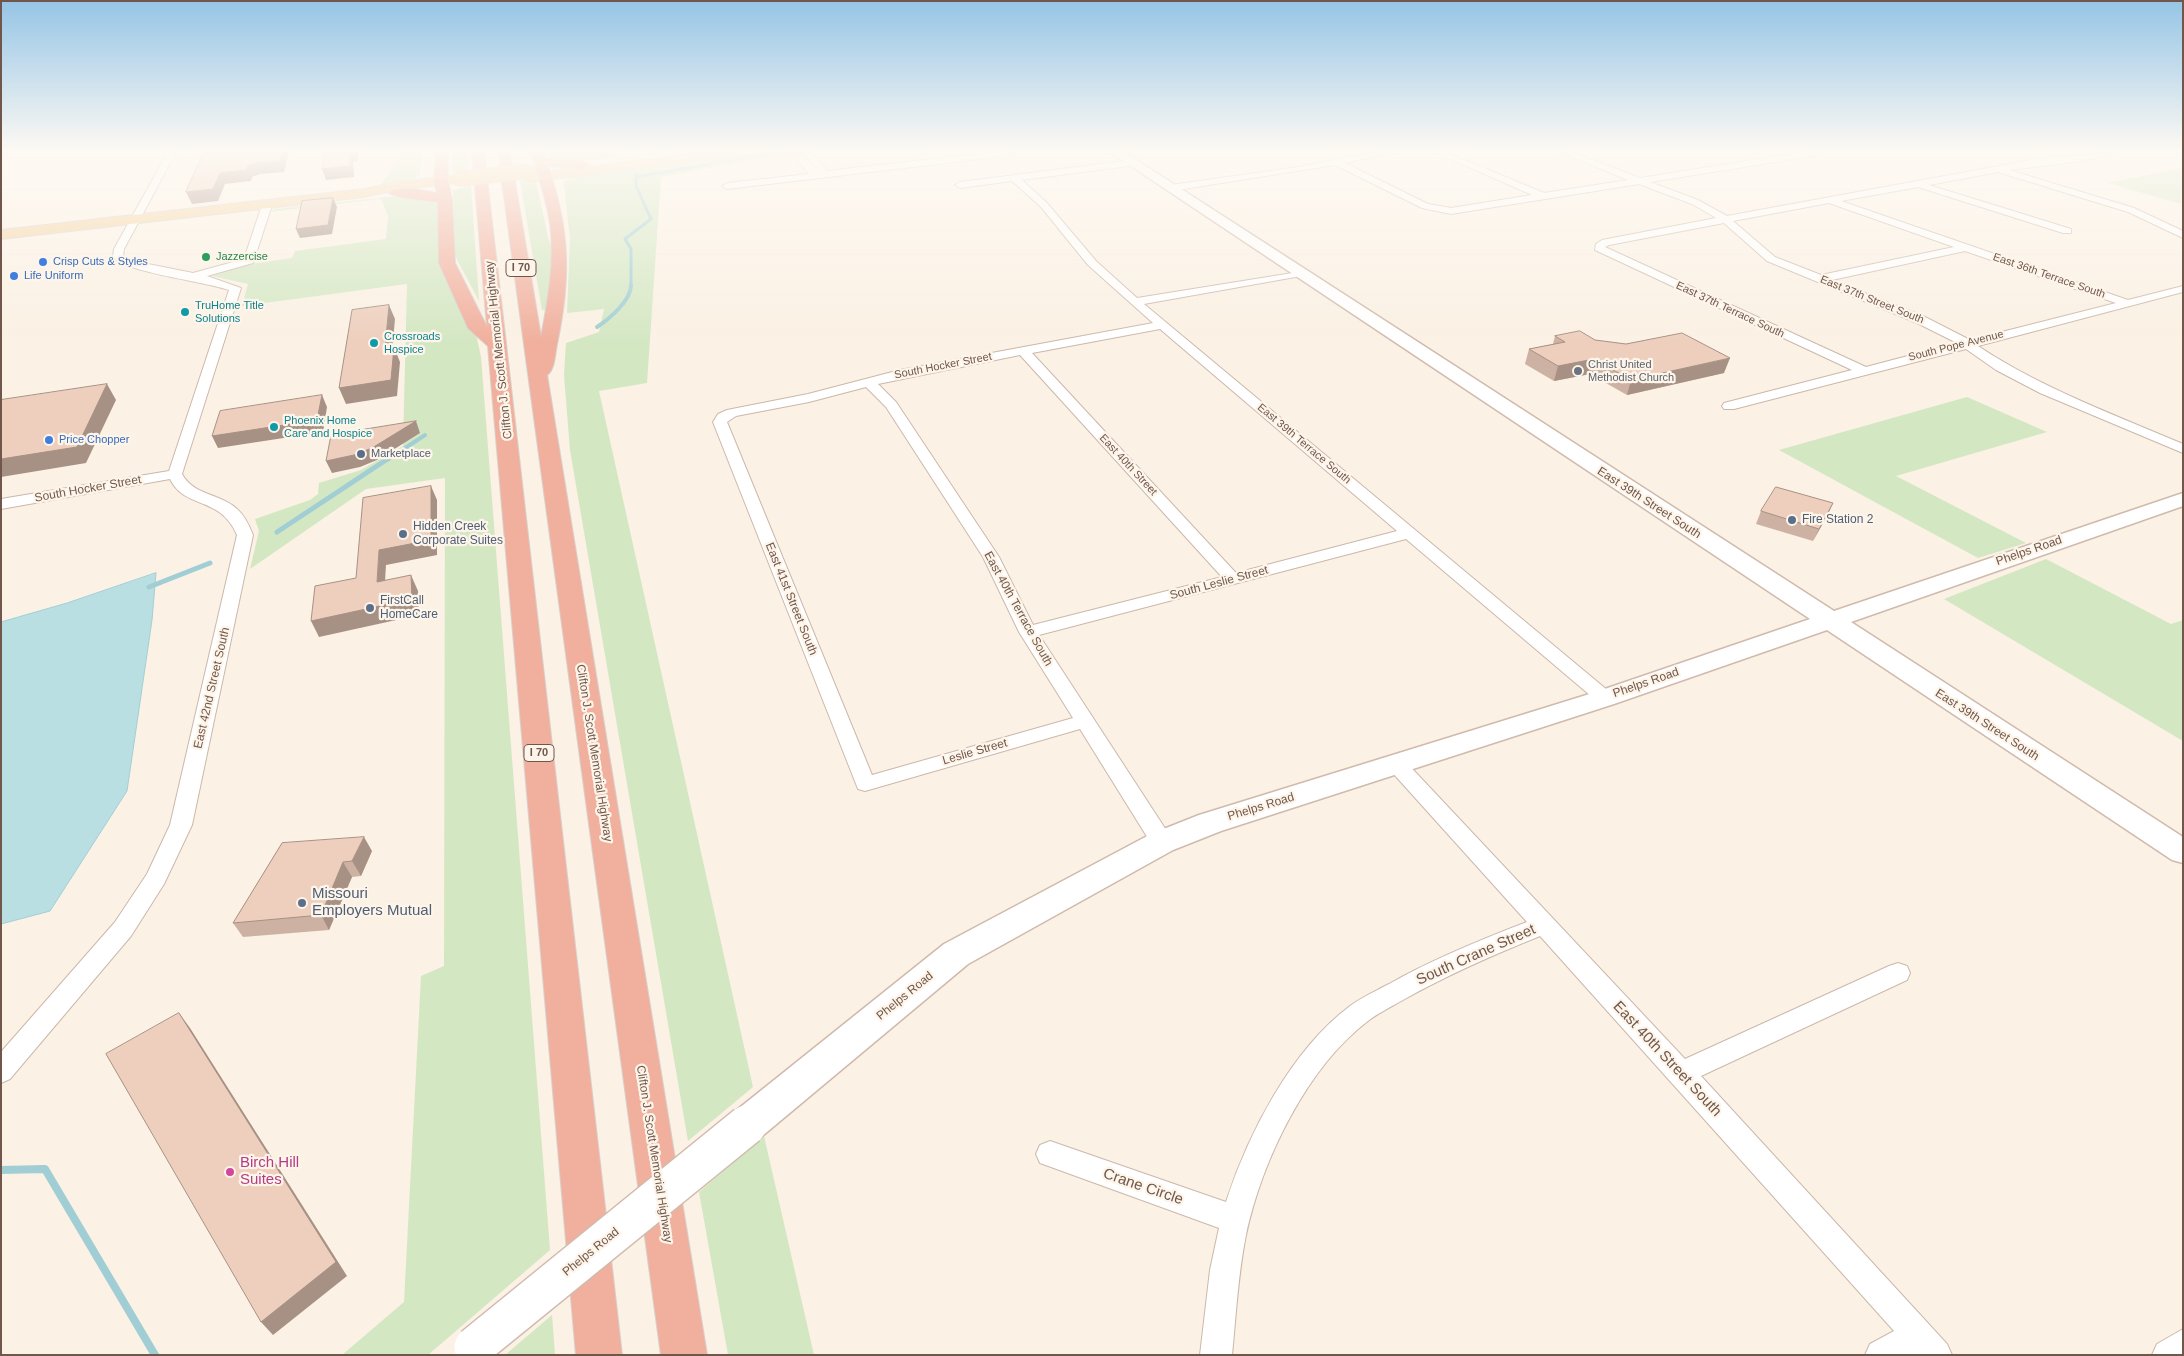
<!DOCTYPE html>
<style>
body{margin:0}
#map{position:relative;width:2184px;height:1356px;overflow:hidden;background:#fbf1e4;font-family:Arial,sans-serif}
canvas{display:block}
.frame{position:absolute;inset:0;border:2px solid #71574b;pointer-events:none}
</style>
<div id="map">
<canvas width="2184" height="1356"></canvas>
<div class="frame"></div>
</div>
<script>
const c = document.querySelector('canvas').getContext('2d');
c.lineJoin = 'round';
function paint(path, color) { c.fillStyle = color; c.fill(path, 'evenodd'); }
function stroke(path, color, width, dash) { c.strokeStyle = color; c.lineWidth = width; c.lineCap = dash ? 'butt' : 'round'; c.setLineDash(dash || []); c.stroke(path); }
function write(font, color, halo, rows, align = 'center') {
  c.font = font + ' Arial,sans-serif'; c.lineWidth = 4.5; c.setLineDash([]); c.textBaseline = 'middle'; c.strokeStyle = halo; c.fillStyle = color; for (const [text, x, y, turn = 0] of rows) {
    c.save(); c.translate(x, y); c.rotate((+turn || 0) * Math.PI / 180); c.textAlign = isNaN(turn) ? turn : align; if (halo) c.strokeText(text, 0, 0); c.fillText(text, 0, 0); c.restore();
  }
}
const green = new Path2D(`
 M403,152H422L420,175L411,181L380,186Z
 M452,152H467L469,176L453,177Z
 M548,152H613L621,157L573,162L550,159Z
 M753,152L790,154L661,177L647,383L599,391L753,1087L688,1141L570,450L564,375L566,343L599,332L604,309L567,313L570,239L564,184L565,181L579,175Z
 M2183,168L2181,204L2108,183Z
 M532,179L536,181L548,237L554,254L549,309L542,310L520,181Z
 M471,186L479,301L455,256L453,190Z
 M397,196L435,201L438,204V260L476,334L481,357L550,1250L428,1355H342L404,1302L421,976L444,966L445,478L366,489L250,569L259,531L255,519L310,500L318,494L319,483L361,470L403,446L407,284L242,306L248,284L212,276L243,265L292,258L295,251L386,239L388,216L381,199L270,212L275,209Z
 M1967,397L2047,432L1896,476L2026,543L1978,558L1779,450Z
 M2046,559L2171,624L2183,620V741L1944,599Z
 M764,1136L814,1355H728L699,1192Z
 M552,1315L555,1355H505Z`);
const water = new Path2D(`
 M156,573L152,620L127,791L50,911L1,924V622L67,603Z`);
const streamFar3 = new Path2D(`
 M636,177L776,152
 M631,286V249L625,239L651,219L636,186V175`);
const streamFar2 = new Path2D(`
 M597,327C609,319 631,301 631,285
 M387,460L425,435`);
const streamFar1 = new Path2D(`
 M277,532L389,458
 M149,587L210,563`);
const stream = new Path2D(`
 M1,1170L45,1169L155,1355`);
const street = new Path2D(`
 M168,152H176L124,249L123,256L133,261L193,273L244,259L262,205L267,202L272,205L253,263L207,276L241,288L182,474C194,496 220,493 237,509C245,516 249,525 253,535L192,825L164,884L131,936L10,1079L1,1083V1052L115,922L147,874L170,825L237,535C220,495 185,510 170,479L1,509V499L169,471L229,290C203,281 128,273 113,257L114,249Z
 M791,152H800L818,171L802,152H811L827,171L993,152H1018L1014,155L727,189L722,186L727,183L809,174Z
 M1377,152H1394L1345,163L1428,204L1451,208L1532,195L1435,152H1446L1544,193L1628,180L1560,152H1572L1640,178L1804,152H1823L1819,155L1650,182L1698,200L1727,216L2037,159L2115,152L2083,161L2009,170L2134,208L2183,231V238L2128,212L1998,172L1929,185L2071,229V233H2063L1918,187L1841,201L2128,300L2183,286V292L1978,346C2041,388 2113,414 2183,444V453L2040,393L1996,370L1966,349L1734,409H1724L1722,406L1724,403L1852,370L1595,250L1596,244L1602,240L1716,218L1692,204L1639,184L1451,214L1422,208L1335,165L1171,191L1166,188L1171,185L1298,167ZM1829,203L1954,247L1821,275L1775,257L1733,221ZM1724,223L1767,261L1917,323L1957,343L1866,367L1605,247L1609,245ZM1965,251L2116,303L1970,340L1925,317L1832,280Z
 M1133,160L1136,161V165L1022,180L1047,203L1096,261L1137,298L1305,271L1306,273L1301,276L1144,304L1612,694L1615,698L1612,702L1605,704L1598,702L1406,539L1039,635L1170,836L1173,842L1170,848L1162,850L1154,848L1080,729L865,791L858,789L713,422L718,414L727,410L808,394L900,370L1153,323L1088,265L1041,207L1012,181L960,188L955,185L960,182ZM1160,329L1397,531L1236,573L1032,353ZM1020,355L1222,577L1033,625L999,557L896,402L878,384ZM866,387L886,407L983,557L1019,632L1073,718L872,775L727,422L736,416L809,402Z
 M1397,758L1404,760L1685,1059L1889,966L1898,963L1907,966L1910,973L1907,980L1701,1076L1947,1344L1952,1355H1865L1870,1344L1894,1331L1540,936C1493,955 1447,975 1403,1000C1391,1007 1378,1013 1368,1021C1306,1068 1262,1161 1246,1235C1238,1274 1236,1315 1232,1355H1200L1210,1270L1219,1228L1040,1163L1036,1154L1040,1145L1050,1141L1226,1202C1248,1134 1291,1050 1350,1006C1362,997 1376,991 1389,984C1433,959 1480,940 1527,922L1390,770L1387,765L1390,760Z
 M2183,1329V1355H2152L2157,1344Z`);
const secondary = new Path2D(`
 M1110,152H1124L1834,611L2183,493V506L1851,622L2183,837V863L2172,860L1827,630L1614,704L1221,831L1173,850L968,964L761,1137L747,1143L733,1137L728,1125L733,1113L944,944L1151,834L1199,815L1596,692L1810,619Z`);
const primary = new Path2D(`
 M705,152H740L734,156L530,182L523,178L530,174Z
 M786,152H802L804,155L798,159Z
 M458,175L465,179L463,182L397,190L364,197L1,239V230L364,189L397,182Z`);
const highway = new Path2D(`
 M436,152H448V181L452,200L455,263L487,327L472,152H484L622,1355H576L488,346L468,328L439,263L438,202C427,200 394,198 389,193C396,184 426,191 437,193L434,181Z
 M498,152H510L541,337C548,300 555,261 550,223C546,198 538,175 531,152H543L545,158L583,161L590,165L583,169L548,166C570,230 571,278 557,344C555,353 555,370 547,375L707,1355H661Z`);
const secondaryBridge = new Path2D(`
 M474,1347L747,1125`);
const primaryBridge = new Path2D(`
 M458,179L529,171`);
const wall = new Path2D(`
 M1555,336L1595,340L1724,373L1627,395L1590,374L1554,381L1525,364L1529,349L1553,344Z
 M1833,503L1827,516L1813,541L1756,524L1761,511Z
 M282,843L372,851L361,876L352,877L329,930L243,937L233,923Z`);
const shadedWall = new Path2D(`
 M282,152H289L284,172L260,174L252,177L251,181L225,184L218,201L192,204L186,192L220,173L248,166Z
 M349,152H358V161L353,162L354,177L326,180L322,169Z
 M333,198L337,207L332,234L300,238L296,229Z
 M389,305L395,319L391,363L385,348Z
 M394,347L400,362L397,396L346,404L339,388Z
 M1730,358L1724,373L1627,395L1631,380Z
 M1594,359L1590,374L1554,381L1558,366Z
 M107,384L116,400L86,463L1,477V459Z
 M322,395L327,407L323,432L218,448L212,436Z
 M416,421L420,433L377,460L360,467L332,473L326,461Z
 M431,486L437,500V555L386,565L384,598L377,582L379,550Z
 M1833,503L1827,516L1813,541L1819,529Z
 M411,575L418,591L419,615L319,637L311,621Z
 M364,837L372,851L361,876L352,861Z
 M343,862L352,877L329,930L321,915Z
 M179,1013L190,1028L347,1276L273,1335L261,1322Z`);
const building = new Path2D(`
 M204,152H282L279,161L255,163L248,166L246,170L220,173L213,189L186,192Z
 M325,152H349L350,166L322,169Z
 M333,198L328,225L296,229L302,201Z
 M389,305L385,348L394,347L391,380L339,388L352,310Z
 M1580,331L1595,340L1626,344L1682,333L1730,358L1631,380L1594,359L1558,366L1529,349L1565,342L1555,336Z
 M107,384L77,447L1,459V400Z
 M322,395L317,420L212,436L220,411Z
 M416,421L372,448L354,455L326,461L331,435Z
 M431,486V540L379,550L377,582L411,575L412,599L311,621L315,586L356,578L363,498Z
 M1776,487L1833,503L1819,529L1761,511Z
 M364,837L352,861L343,862L321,915L233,923L282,843Z
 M179,1013L336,1262L261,1322L106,1054Z`);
const markers = [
 [206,257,5,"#2e9e5b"],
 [43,262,5,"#3f7fe0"],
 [14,276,5,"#3f7fe0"],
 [185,312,5,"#0f9aa8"],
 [374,343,5,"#0f9aa8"],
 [1578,371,5,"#6b7280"],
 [274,427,5,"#0f9aa8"],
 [49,440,5,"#3f7fe0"],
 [361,454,5,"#5c6f8a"],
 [1792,520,5,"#5c6f8a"],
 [403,534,5,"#5c6f8a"],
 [370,608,5,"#5c6f8a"],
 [302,903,5,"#5c6f8a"],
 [230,1172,5,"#d1479c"]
];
const farLeisurenames = [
 ["Jazzercise",216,257]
];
const farShopnames = [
 ["Crisp Cuts & Styles",53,262],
 ["Life Uniform",24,276],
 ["Price Chopper",59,440]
];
const shields = [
 [521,268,30],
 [539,753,30]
];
const shieldNames = [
 ["I 70",521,268],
 ["I 70",539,753]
];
const farStreetnames = [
 ["East 36th Terrace South",2049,276,19],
 ["East 37th Street South",1872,300,22],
 ["East 37th Terrace South",1730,310,25],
 ["South Pope Avenue",1956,346,-14],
 ["South Hocker Street",943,366,-11],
 ["East 39th Terrace South",1304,444,40],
 ["East 40th Street",1128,465,47]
];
const farCulturenames = [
 ["TruHome Title",195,306],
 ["Solutions",195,319],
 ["Crossroads",384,337],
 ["Hospice",384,350],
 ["Phoenix Home",284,421],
 ["Care and Hospice",284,434]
];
const farWorshipnames = [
 ["Christ United",1588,365],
 ["Methodist Church",1588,378]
];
const farServicenames = [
 ["Marketplace",371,454]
];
const streetNames = [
 ["Clifton J. Scott Memorial Highway",499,350,-96],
 ["South Hocker Street",88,489,-10],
 ["East 39th Street South",1649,503,33],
 ["Phelps Road",2029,551,-19],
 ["South Leslie Street",1219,583,-15],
 ["East 41st Street South",791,599,68],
 ["East 40th Terrace South",1018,609,61],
 ["Phelps Road",1646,683,-19],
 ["East 42nd Street South",212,688,-77],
 ["East 39th Street South",1987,725,33],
 ["Leslie Street",975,752,-16],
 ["Clifton J. Scott Memorial Highway",594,753,81],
 ["Phelps Road",1261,807,-17],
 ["Phelps Road",905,996,-39],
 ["Clifton J. Scott Memorial Highway",654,1154,81],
 ["Phelps Road",591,1252,-39]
];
const serviceNames = [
 ["Fire Station 2",1802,520],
 ["Hidden Creek",413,527],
 ["Corporate Suites",413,541],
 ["FirstCall",380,601],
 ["HomeCare",380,615]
];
const nearServicenames = [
 ["Missouri",312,894],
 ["Employers Mutual",312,911]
];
const nearStreetnames = [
 ["South Crane Street",1476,955,-24],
 ["East 40th Street South",1667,1059,47],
 ["Crane Circle",1143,1187,19]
];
const nearHotelnames = [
 ["Birch Hill",240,1163],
 ["Suites",240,1180]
];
paint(green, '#d4e7c3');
paint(water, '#badfe3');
stroke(water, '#a1ced4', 1);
stroke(streamFar3, '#a1ced4', 3);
stroke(streamFar2, '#a1ced4', 4);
stroke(streamFar1, '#a1ced4', 5);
stroke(stream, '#a1ced4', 8);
stroke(street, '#cbb8ab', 2);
stroke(secondary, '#d0baac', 3);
stroke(primary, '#d7d0cd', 2);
stroke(highway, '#d7d0cd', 2);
paint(street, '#fff');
paint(secondary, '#fff');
paint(primary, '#f5d2a0');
paint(highway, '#f1b09e');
stroke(secondaryBridge, '#d0baac', 42, []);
stroke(primaryBridge, '#d7d0cd', 16, []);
stroke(secondaryBridge, '#fff', 39);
stroke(primaryBridge, '#f5d2a0', 14);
paint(wall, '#cdb2a3');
paint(shadedWall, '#a79184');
paint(building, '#eecfbd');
stroke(building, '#a79184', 1);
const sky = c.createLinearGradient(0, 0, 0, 342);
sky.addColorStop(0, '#95c5e6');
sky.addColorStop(0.44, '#fdf9f3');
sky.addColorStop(1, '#fdf9f300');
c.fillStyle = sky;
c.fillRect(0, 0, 2184, 342);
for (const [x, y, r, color] of markers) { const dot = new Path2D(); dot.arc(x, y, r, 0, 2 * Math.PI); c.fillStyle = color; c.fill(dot); stroke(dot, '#fef5ea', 2); }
write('11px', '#27864d', '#fef5ea', farLeisurenames, 'left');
write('11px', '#366cbe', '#fef5ea', farShopnames, 'left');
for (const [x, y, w] of shields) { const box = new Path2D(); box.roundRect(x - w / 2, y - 8.5, w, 17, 4); c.fillStyle = '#fef5ea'; c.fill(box); stroke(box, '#71574b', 1); }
write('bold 11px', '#71574b', null, shieldNames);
write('11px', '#71574b', '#fef5ea', farStreetnames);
write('11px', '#0d838f', '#fef5ea', farCulturenames, 'left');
write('11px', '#5b616d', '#fef5ea', farWorshipnames, 'left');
write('11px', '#4e5e75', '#fef5ea', farServicenames, 'left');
write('12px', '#71574b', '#fef5ea', streetNames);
write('12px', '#4e5e75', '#fef5ea', serviceNames, 'left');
write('15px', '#4e5e75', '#fef5ea', nearServicenames, 'left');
write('15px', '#71574b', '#fef5ea', nearStreetnames);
write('15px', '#b23c85', '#fef5ea', nearHotelnames, 'left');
</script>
